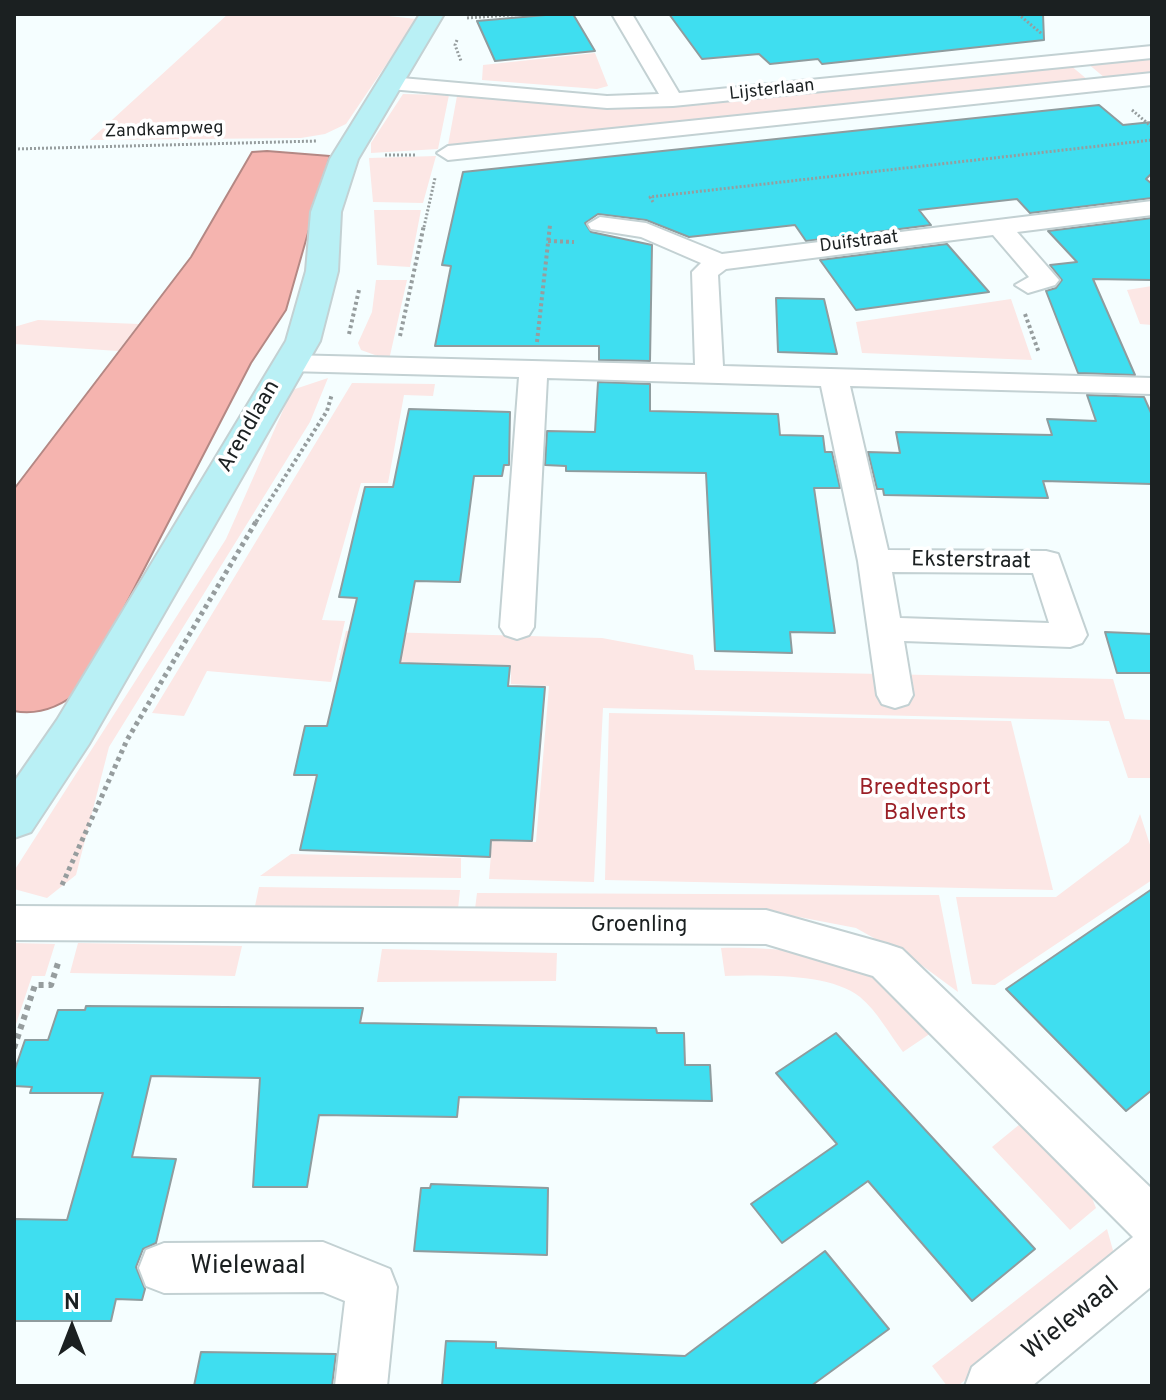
<!DOCTYPE html>
<style>
body{margin:0}
#map{position:relative;width:1166px;height:1400px;overflow:hidden;background:#f5feff;font-family:Overpass,sans-serif}
canvas{display:block}
.frame{position:absolute;inset:0;border:16px solid #1b2021;pointer-events:none}
.north{position:absolute;left:32px;top:1288px;width:80px;height:80px;-webkit-text-stroke:6px #fff;paint-order:stroke;rotate:0deg;font-size:22px;font-weight:700;line-height:32px;text-align:center;color:#1b2021}
.north::after{content:'';display:block;margin:auto;width:28px;height:36px;background:#1b2021;clip-path:polygon(50% 0,100% 100%,50% 72%,0 100%)}
</style>
<div id="map">
<canvas width="1166" height="1400"></canvas>
<div class="frame"></div>
<div class="north">N</div>
</div>
<script>
const c = document.querySelector('canvas').getContext('2d');
c.lineJoin = 'round';
function paint(path, color) { c.fillStyle = color; c.fill(path, 'evenodd'); }
function stroke(path, color, width, dash) { c.strokeStyle = color; c.lineWidth = width; c.lineCap = dash ? 'butt' : 'round'; c.setLineDash(dash || []); c.stroke(path); }
function write(font, color, halo, rows, align = 'center') {
  c.font = font + ' Overpass,sans-serif'; c.lineWidth = 7; c.setLineDash([]); c.textBaseline = 'middle'; c.strokeStyle = halo; c.fillStyle = color; for (const [text, x, y, turn = 0] of rows) {
    c.save(); c.translate(x, y); c.rotate((+turn || 0) * Math.PI / 180); c.textAlign = isNaN(turn) ? turn : align; if (halo) c.strokeText(text, 0, 0); c.fillText(text, 0, 0); c.restore();
  }
}
const green = new Path2D(`
 M228,14H369L417,19L346,124L325,134L301,138L90,140Z
 M595,53L608,86L597,89L482,80L483,65Z
 M1152,56V73L1105,78L1087,63Z
 M1070,65L1088,80L448,145L457,96L603,107Z
 M403,94L449,95L438,149L371,153V143Z
 M436,156L423,203L373,202L369,158Z
 M374,210H421L410,267L377,265Z
 M376,280H407L389,360L361,350L358,343L372,312Z
 M1152,286V325L1140,324L1127,290Z
 M1011,299L1032,360L862,353L856,322Z
 M38,320L139,324L118,351L14,344V327Z
 M328,378L310,422L109,747L76,875L47,898L14,889V871L226,539L292,390Z
 M352,383L435,384L433,396L404,395L388,483H361L322,620L345,621L331,682L207,671L184,716L152,713Z
 M346,631L602,638L693,655L695,670L1113,679L1125,719L1152,720V778H1128L1109,721L603,708L594,882L489,879L492,841L536,842L549,686L511,684V665L339,660Z
 M609,713L1011,721L1053,890L605,880Z
 M1140,814L1152,851V880L995,985L972,984L956,897H1056L1129,842Z
 M291,854L461,858V878L260,876Z
 M259,887L460,890L458,909L255,906Z
 M477,893L939,895L958,992L920,964L856,928L799,917L734,910L475,909Z
 M14,943L55,944L45,976H32L14,1030Z
 M78,943L242,946L235,976L70,973Z
 M721,948C761,947 827,951 863,969C891,983 911,1010 931,1033L903,1052C890,1035 877,1011 860,997C831,973 761,975 725,976Z
 M382,949L557,953L556,981L377,982Z
 M1020,1124L1090,1193L1096,1208L1070,1230L992,1147Z
 M1107,1229L1114,1254L958,1386H947L932,1366Z`);
const water = new Path2D(`
 M267,151L330,156L286,310L251,363L82,689C62,706 40,716 14,711V489L191,257L252,152Z`);
const building = new Path2D(`
 M557,14H573L595,51L495,61L477,21Z
 M669,14H1043L1044,40L822,64L818,59L770,64L759,54L702,59Z
 M1099,105L1123,125L1152,122V173L1146,179L1152,184V198L1030,213L1017,199L919,210L931,225L806,241L795,225L689,237L646,220L598,214L585,223L591,232L652,245L650,361L599,360V346H435L451,266L442,265L463,172Z
 M1152,218V280L1093,279L1135,375L1078,373L1046,291L1056,288L1062,280L1050,265L1077,262L1048,231Z
 M947,244L989,292L856,310L820,260Z
 M776,298L824,299L837,354L778,352Z
 M598,382L650,384V411L778,414L780,435L823,436L825,452H832L840,488H814L835,633L790,632L792,653L715,651L706,473L566,471V466L545,465L547,431L595,432Z
 M1087,395L1144,397L1152,415V484L1043,481L1048,498L884,495L883,489H877L868,452L900,453L896,432L1052,435L1047,419L1096,421Z
 M409,409L510,412L509,465H504L502,476H474L460,582L415,581L400,663L510,666L508,686L545,687L532,841L491,840L490,857L300,850L317,775H294L305,726H327L357,598L339,597L365,487H393Z
 M1105,632L1152,634V673H1117Z
 M1152,889V1090L1126,1111L1006,989Z
 M86,1006L363,1008L360,1023L656,1028L657,1033H684L685,1065H710L712,1101L459,1097L457,1117L319,1115L307,1187H253L260,1078L151,1076L132,1157L176,1159L156,1243L143,1249L136,1267L145,1289L142,1300L116,1299L111,1321H14V1219L67,1220L103,1093H30L32,1087L14,1086V1072L25,1040H48L58,1010H85Z
 M836,1033L1035,1249L972,1301L868,1181L782,1243L751,1204L837,1144L776,1073Z
 M431,1184L548,1188L547,1255L414,1251L421,1188H430Z
 M825,1251L889,1329L811,1386H442L446,1341L496,1342V1348L685,1356Z
 M201,1352L336,1354L332,1386H194Z`);
const pathFar3 = new Path2D(`
 M1018,14L1042,34
 M467,18L524,14
 M457,40L455,45L461,61
 M1132,110L1152,127
 M14,149L317,141
 M385,155H415
 M653,202L650,197L1152,140
 M424,227L435,178`);
const pathFar2 = new Path2D(`
 M548,241L574,242
 M1025,314L1039,353
 M349,334L359,290
 M400,336L424,225
 M537,342L550,225
 M256,522L327,411L332,394`);
const pathFar1 = new Path2D(`
 M62,885L127,740L257,520`);
const path = new Path2D(`
 M14,1048L35,985H51L58,963`);
const street = new Path2D(`
 M612,14H632L679,93L1152,46V58L673,106L607,108L390,89L380,83L390,77L607,96L659,94Z
 M1152,73V85L448,160L437,153L448,146Z
 M1152,201V215L1017,232L1059,280L1055,285L1028,293L1015,285L1029,277L993,235L726,269L718,275L723,366L1152,378V394L850,386L888,550L1046,551L1058,554L1087,635L1082,643L1070,647L904,641L913,695L908,704L895,708L882,704L877,695L858,561L821,386L547,378L534,627L529,635L517,639L505,635L500,627L519,377L288,371L278,369L274,363L278,357L288,355L695,365L692,272L701,263L641,237L591,229L588,224L600,217L646,223L722,254ZM892,572L1033,573L1049,623L900,618Z
 M14,906L766,910L887,944L902,949L1152,1189V1286L1032,1386H965L972,1367L1133,1237L873,976L766,944L14,940Z
 M323,1242L390,1269L397,1287L387,1386H335L345,1301L323,1292L164,1293L146,1286L139,1268L146,1250L164,1243Z`);
const secondary = new Path2D(`
 M420,14H444L358,159L341,212L338,271L320,341L89,744L31,832L14,838V782L57,720L286,341L306,271L311,212L330,159Z`);
const farStreetnames = [
 ["Lijsterlaan",772,91,-6],
 ["Zandkampweg",164,131,-2],
 ["Duifstraat",859,243,-7]
];
const streetNames = [
 ["Arendlaan",250,427,-60],
 ["Eksterstraat",971,562,1],
 ["Groenling",639,927]
];
const parkNames = [
 ["Breedtesport",925,790],
 ["Balverts",925,815]
];
const nearStreetnames = [
 ["Wielewaal",248,1268],
 ["Wielewaal",1072,1320,-39]
];
paint(green, '#fce7e5');
paint(water, '#f5b4af');
stroke(water, '#b48884', 2);
paint(building, '#3fdef0');
stroke(building, '#8f9c9e', 2);
stroke(street, '#c3d1d3', 4);
stroke(secondary, '#c3d1d3', 4);
stroke(pathFar3, '#969d9e', 3, [2, 2]);
stroke(pathFar2, '#969d9e', 4, [3, 3]);
stroke(pathFar1, '#969d9e', 5, [4, 4]);
stroke(path, '#969d9e', 6, [5, 5]);
paint(street, '#fff');
paint(secondary, '#b9f0f5');
write('18px', '#1b2021', '#fff', farStreetnames);
write('22px', '#1b2021', '#fff', streetNames);
write('22px', '#9b2027', '#fff', parkNames);
write('26px', '#1b2021', '#fff', nearStreetnames);
</script>
